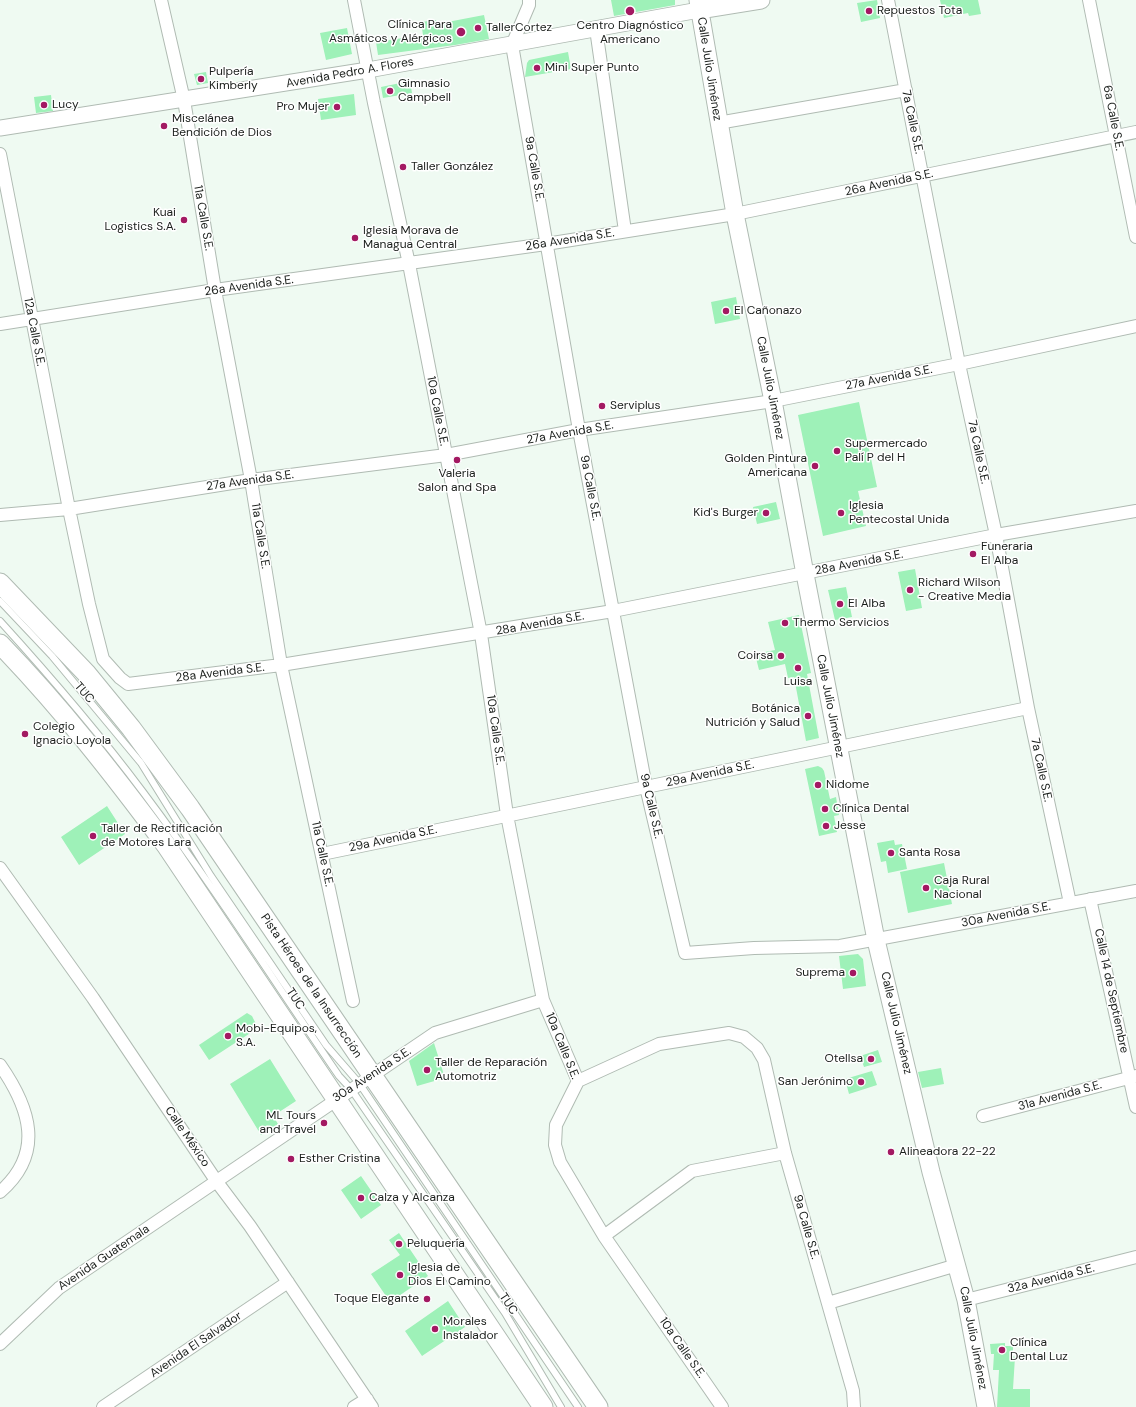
<!DOCTYPE html>
<meta charset="utf-8">
<style>
body{margin:0}
canvas{display:block;background:#effaf2}
</style>
<canvas width="1136" height="1407"></canvas>
<script>
const c = document.querySelector('canvas').getContext('2d');
c.lineJoin = 'round';
function paint(path, color) { c.fillStyle = color; c.fill(path, 'evenodd'); }
function stroke(path, color, width, dash) { c.strokeStyle = color; c.lineWidth = width; c.lineCap = dash ? 'butt' : 'round'; c.setLineDash(dash || []); c.stroke(path); }
function write(font, color, halo, rows, align = 'center') {
  c.font = font + ' "DM Sans",sans-serif'; c.lineWidth = 3; c.setLineDash([]); c.textBaseline = 'middle'; c.strokeStyle = halo; c.fillStyle = color; for (const [text, x, y, turn = 0] of rows) {
    c.save(); c.translate(x, y); c.rotate((+turn || 0) * Math.PI / 180); c.textAlign = isNaN(turn) ? turn : align; if (halo) c.strokeText(text, 0, 0); c.fillText(text, 0, 0); c.restore();
  }
}
const building = new Path2D(`
 M611,0H675V5L614,16Z
 M877,0L880,18L861,22L857,3Z
 M940,0H978L981,14L969,16L968,13L944,18Z
 M484,15L489,39L455,45L378,55L376,42L423,35L421,22L436,20L437,24Z
 M347,28L352,54L326,60L320,33Z
 M568,52L571,69L525,77L527,63L529,60Z
 M206,72L208,83L197,85L194,74Z
 M410,81L412,93L383,98L381,87Z
 M354,94L356,115L321,120L318,99Z
 M51,95L53,111L36,113L34,97Z
 M736,297L740,319L715,324L711,302Z
 M859,402L877,487L858,491L866,526L823,536L798,415Z
 M776,502L780,519L757,524L753,507Z
 M915,569L922,608L906,611L898,572Z
 M846,587L852,617L835,620L828,590Z
 M799,615L811,673L807,674L819,738L806,741L794,677L788,678L785,664L759,670L755,654L775,650L768,622Z
 M818,766L822,768L824,771L830,799L836,797L839,815L834,816L837,832L819,836L805,769Z
 M107,806L125,834L79,865L61,837Z
 M894,840L895,845L902,844L907,869L888,873L886,861L881,862L877,843Z
 M944,863L952,904L908,913L900,872Z
 M858,954L863,959L866,986L843,989L839,956Z
 M247,1013L252,1016L258,1028L209,1060L199,1045Z
 M434,1043L445,1078L417,1086L409,1061Z
 M878,1050L882,1062L864,1067L860,1056Z
 M270,1059L296,1101L273,1116L278,1124L261,1135L230,1084Z
 M941,1068L944,1084L922,1088L918,1072Z
 M872,1071L877,1085L849,1094L845,1079Z
 M361,1176L381,1205L361,1219L341,1190Z
 M399,1233L428,1276L390,1302L371,1274L400,1255L389,1240Z
 M448,1301L465,1327L422,1356L405,1331Z
 M1005,1343V1346H1013V1356L1015,1357L1013,1389H1030V1407H997L999,1370H993L994,1354H991L990,1344Z`);
const service = new Path2D(`
 M0,601L52,656L141,763L211,876L326,1045L359,1083L578,1407
 M0,621C50,676 99,733 143,792C212,884 274,981 339,1076L351,1089L505,1313L561,1407`);
const minor = new Path2D(`
 M161,0L184,100L215,290L251,480L281,665L353,1001
 M354,0L374,103L409,264L481,634L507,815L543,1000L578,1081
 M529,0V5L512,45L579,430L646,787L685,953L754,948L840,946L1136,891
 M888,0L959,364L996,535L1028,708L1070,903
 M1089,0L1136,237
 M596,29L625,231
 M718,123L906,90
 M0,154L69,509L89,604L103,659L120,678L128,684L281,665L613,611L996,535L1136,511
 M0,324L215,290L546,244L735,214L1136,132
 M0,515L69,509L251,480L446,455L579,430L773,401L959,364L1136,326
 M322,854L1028,708
 M0,868L93,998L217,1182L250,1226L372,1407
 M1090,899L1136,1107
 M0,1065C30,1108 45,1153 0,1192
 M578,1081L659,1044L729,1033L744,1037L757,1048L764,1060L785,1153L853,1391L854,1407
 M578,1081L556,1125L555,1145L560,1162L604,1236L722,1407
 M983,1116L1136,1076
 M604,1236L692,1171L785,1153
 M966,1300L1136,1257
 M828,1303L957,1265
 M0,1344L59,1288L435,1033L543,1000
 M103,1407L288,1282
 M354,1407L367,1399`);
const tertiary = new Path2D(`
 M0,128L368,70L699,10`);
const secondary = new Path2D(`
 M698,0L735,214L773,401L805,574L876,940L931,1172L966,1300L986,1407
 M699,10L761,0`);
const primary = new Path2D(`
 M0,583L86,673L131,728L190,808L598,1407
 M0,644C61,707 114,775 166,845L543,1407`);
const markers = [
 [630,11,5,"#a31962"],
 [869,11,4,"#a31962"],
 [478,28,4,"#a31962"],
 [461,32,5,"#a31962"],
 [537,68,4,"#a31962"],
 [201,79,4,"#a31962"],
 [390,91,4,"#a31962"],
 [44,105,4,"#a31962"],
 [337,107,4,"#a31962"],
 [164,126,4,"#a31962"],
 [403,167,4,"#a31962"],
 [184,220,4,"#a31962"],
 [355,238,4,"#a31962"],
 [726,311,4,"#a31962"],
 [602,406,4,"#a31962"],
 [837,451,4,"#a31962"],
 [457,460,4,"#a31962"],
 [815,466,4,"#a31962"],
 [766,513,4,"#a31962"],
 [841,513,4,"#a31962"],
 [973,554,4,"#a31962"],
 [910,590,4,"#a31962"],
 [840,604,4,"#a31962"],
 [785,623,4,"#a31962"],
 [781,656,4,"#a31962"],
 [798,668,4,"#a31962"],
 [808,716,4,"#a31962"],
 [25,734,4,"#a31962"],
 [818,785,4,"#a31962"],
 [825,809,4,"#a31962"],
 [826,826,4,"#a31962"],
 [93,836,4,"#a31962"],
 [891,853,4,"#a31962"],
 [926,888,4,"#a31962"],
 [853,973,4,"#a31962"],
 [228,1036,4,"#a31962"],
 [871,1059,4,"#a31962"],
 [427,1070,4,"#a31962"],
 [861,1082,4,"#a31962"],
 [324,1123,4,"#a31962"],
 [891,1152,4,"#a31962"],
 [291,1159,4,"#a31962"],
 [361,1198,4,"#a31962"],
 [399,1244,4,"#a31962"],
 [400,1275,4,"#a31962"],
 [427,1299,4,"#a31962"],
 [435,1329,4,"#a31962"],
 [1002,1350,4,"#a31962"]
];
const poiNames = [
 ["Repuestos Tota",877,11],
 ["Clínica Para",452,25,"right"],
 ["Asmáticos y Alérgicos",452,39,"right"],
 ["Centro Diagnóstico",630,26,"center"],
 ["Americano",630,40,"center"],
 ["TallerCortez",486,28],
 ["Mini Super Punto",545,68],
 ["Pulpería",209,72],
 ["Kimberly",209,86],
 ["Gimnasio",398,84],
 ["Campbell",398,98],
 ["Lucy",52,105],
 ["Pro Mujer",329,107,"right"],
 ["Miscelánea",172,119],
 ["Bendición de Dios",172,133],
 ["Taller González",411,167],
 ["Kuai",176,213,"right"],
 ["Logistics S.A.",176,227,"right"],
 ["Iglesia Morava de",363,231],
 ["Managua Central",363,245],
 ["El Cañonazo",734,311],
 ["Serviplus",610,406],
 ["Supermercado",845,444],
 ["Palí P del H",845,458],
 ["Golden Pintura",807,459,"right"],
 ["Americana",807,473,"right"],
 ["Valeria",457,474,"center"],
 ["Salon and Spa",457,488,"center"],
 ["Iglesia",849,506],
 ["Pentecostal Unida",849,520],
 ["Kid's Burger",758,513,"right"],
 ["Funeraria",981,547],
 ["El Alba",981,561],
 ["Richard Wilson",918,583],
 ["- Creative Media",918,597],
 ["El Alba",848,604],
 ["Thermo Servicios",793,623],
 ["Coirsa",773,656,"right"],
 ["Luisa",798,682,"center"],
 ["Botánica",800,709,"right"],
 ["Nutrición y Salud",800,723,"right"],
 ["Colegio",33,727],
 ["Ignacio Loyola",33,741],
 ["Nidome",826,785],
 ["Clínica Dental",833,809],
 ["Jesse",834,826],
 ["Taller de Rectificación",101,829],
 ["de Motores Lara",101,843],
 ["Santa Rosa",899,853],
 ["Caja Rural",934,881],
 ["Nacional",934,895],
 ["Suprema",845,973,"right"],
 ["Mobi-Equipos,",236,1029],
 ["S.A.",236,1043],
 ["Otellsa",863,1059,"right"],
 ["Taller de Reparación",435,1063],
 ["Automotriz",435,1077],
 ["San Jerónimo",853,1082,"right"],
 ["ML Tours",316,1116,"right"],
 ["and Travel",316,1130,"right"],
 ["Alineadora 22-22",899,1152],
 ["Esther Cristina",299,1159],
 ["Calza y Alcanza",369,1198],
 ["Peluquería",407,1244],
 ["Iglesia de",408,1268],
 ["Dios El Camino",408,1282],
 ["Toque Elegante",419,1299,"right"],
 ["Morales",443,1322],
 ["Instalador",443,1336],
 ["Clínica",1010,1343],
 ["Dental Luz",1010,1357]
];
const streetNames = [
 ["Calle Julio Jiménez",709,69,81],
 ["Avenida Pedro A. Flores",350,73,-10],
 ["6a Calle S.E.",1113,118,79],
 ["7a Calle S.E.",912,122,78],
 ["9a Calle S.E.",534,169,80],
 ["26a Avenida S.E.",889,183,-12],
 ["11a Calle S.E.",203,218,80],
 ["26a Avenida S.E.",570,240,-9],
 ["26a Avenida S.E.",249,286,-8],
 ["12a Calle S.E.",34,332,79],
 ["27a Avenida S.E.",889,378,-11],
 ["Calle Julio Jiménez",770,388,79],
 ["10a Calle S.E.",437,411,79],
 ["27a Avenida S.E.",570,433,-10],
 ["7a Calle S.E.",978,452,78],
 ["27a Avenida S.E.",250,481,-8],
 ["9a Calle S.E.",590,488,79],
 ["11a Calle S.E.",260,536,81],
 ["28a Avenida S.E.",859,563,-11],
 ["28a Avenida S.E.",540,624,-10],
 ["28a Avenida S.E.",220,673,-7],
 ["TUC",84,693,49],
 ["Calle Julio Jiménez",830,706,79],
 ["10a Calle S.E.",495,730,82],
 ["7a Calle S.E.",1041,770,78],
 ["29a Avenida S.E.",710,774,-12],
 ["9a Calle S.E.",651,806,77],
 ["29a Avenida S.E.",393,839,-12],
 ["11a Calle S.E.",322,854,78],
 ["30a Avenida S.E.",1006,915,-11],
 ["Pista Héroes de la Insurrección",311,986,56],
 ["Calle 14 de Septiembre",1111,991,78],
 ["TUC",295,999,56],
 ["Calle Julio Jiménez",896,1023,77],
 ["10a Calle S.E.",562,1046,68],
 ["30a Avenida S.E.",372,1075,-33],
 ["31a Avenida S.E.",1060,1096,-15],
 ["Calle México",187,1137,56],
 ["9a Calle S.E.",806,1227,74],
 ["Avenida Guatemala",104,1258,-34],
 ["32a Avenida S.E.",1051,1279,-14],
 ["TUC",508,1304,56],
 ["Calle Julio Jiménez",973,1338,79],
 ["Avenida El Salvador",196,1345,-34],
 ["10a Calle S.E.",682,1348,55]
];
paint(building, '#9ef1b8');
stroke(service, '#b0bbb3', 8);
stroke(minor, '#b0bbb3', 14);
stroke(tertiary, '#b0bbb3', 17);
stroke(secondary, '#b0bbb3', 19);
stroke(primary, '#b0bbb3', 21);
stroke(service, '#fff', 6);
stroke(minor, '#fff', 12);
stroke(tertiary, '#fff', 15);
stroke(secondary, '#fff', 17);
stroke(primary, '#fff', 19);
for (const [x, y, r, color] of markers) { const dot = new Path2D(); dot.arc(x, y, r, 0, 2 * Math.PI); c.fillStyle = color; c.fill(dot); stroke(dot, '#fff', 1.5); }
write('12px', '#1a1e1b', '#fff', poiNames, 'left');
write('12px', '#1a1e1b', '#fff', streetNames);
</script>
